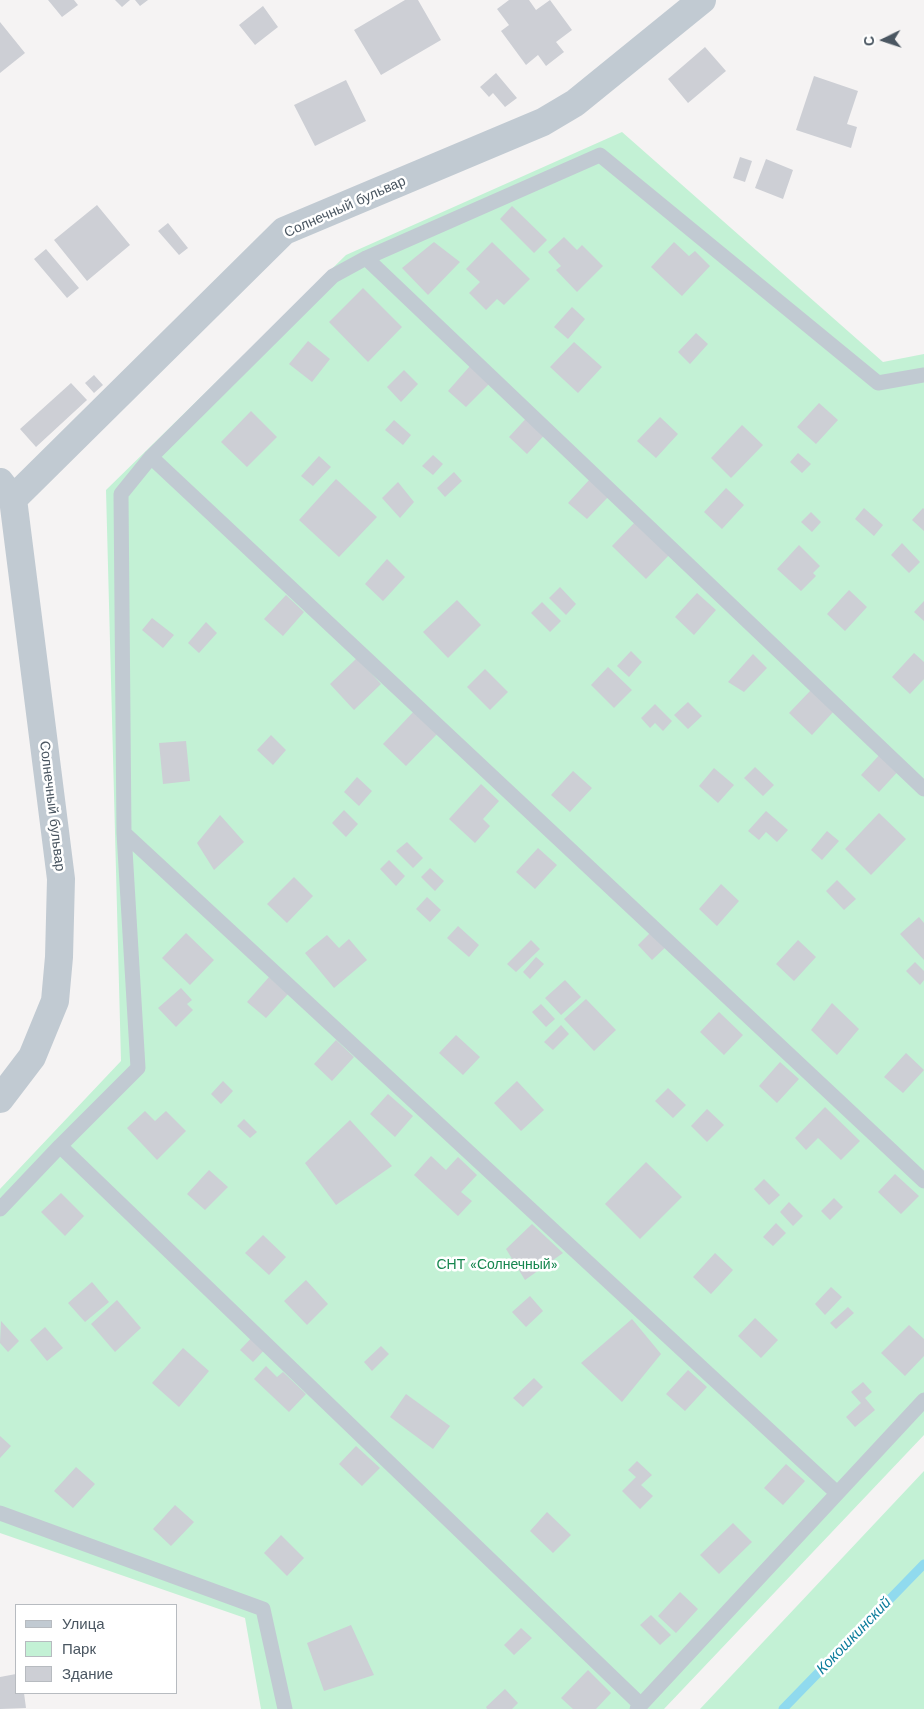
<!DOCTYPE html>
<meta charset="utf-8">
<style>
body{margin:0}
#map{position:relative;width:924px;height:1709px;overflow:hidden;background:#f5f3f3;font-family:"Work Sans",sans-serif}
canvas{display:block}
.legend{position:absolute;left:15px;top:1604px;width:162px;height:90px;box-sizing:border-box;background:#fff;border:1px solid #b7bbc0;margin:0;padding:6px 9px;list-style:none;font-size:15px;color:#4a5661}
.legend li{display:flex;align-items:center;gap:10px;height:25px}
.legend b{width:25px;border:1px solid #b7bbc0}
.north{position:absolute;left:859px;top:15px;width:50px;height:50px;-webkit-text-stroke:4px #fff;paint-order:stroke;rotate:266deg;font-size:14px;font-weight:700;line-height:20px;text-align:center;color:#4a5661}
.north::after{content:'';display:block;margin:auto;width:18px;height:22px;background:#4a5661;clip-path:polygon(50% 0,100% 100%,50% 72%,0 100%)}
</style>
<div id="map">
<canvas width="924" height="1709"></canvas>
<ul class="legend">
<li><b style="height:6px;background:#c1cad2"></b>Улица</li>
<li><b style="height:14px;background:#c3f1d5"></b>Парк</li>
<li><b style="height:14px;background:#cdcfd5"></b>Здание</li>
</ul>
<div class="north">С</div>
</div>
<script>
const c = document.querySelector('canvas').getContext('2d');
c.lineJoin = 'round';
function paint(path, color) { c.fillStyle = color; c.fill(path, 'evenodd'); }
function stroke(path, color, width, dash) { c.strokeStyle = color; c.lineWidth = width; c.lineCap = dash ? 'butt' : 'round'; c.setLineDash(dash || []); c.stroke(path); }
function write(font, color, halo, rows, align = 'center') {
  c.font = font + ' "Work Sans",sans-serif'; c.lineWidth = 5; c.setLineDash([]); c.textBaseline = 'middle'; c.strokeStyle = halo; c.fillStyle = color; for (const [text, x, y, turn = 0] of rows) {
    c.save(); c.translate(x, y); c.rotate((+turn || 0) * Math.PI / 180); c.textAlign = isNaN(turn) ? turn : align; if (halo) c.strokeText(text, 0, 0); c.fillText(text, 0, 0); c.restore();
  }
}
const green = new Path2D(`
 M622,132L883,362L924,354V1435L664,1709H261L245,1618L0,1533V1189L121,1061L106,490L346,255Z
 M924,1471V1709H700Z`);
const stream = new Path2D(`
 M783,1709L924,1564`);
const building = new Path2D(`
 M48,0H74L78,5L62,17Z
 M115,0H130L122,7Z
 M135,0H148L140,6Z
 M405,0H418L441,40L381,75L354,30Z
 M509,0H529L536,10L550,0L572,30L556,42L564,52L546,66L538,55L526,65L501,31L509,25L497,9Z
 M263,6L278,27L255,45L239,25Z
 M0,22L25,53L0,73Z
 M705,47L726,71L688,103L668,79Z
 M496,73L517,98L505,107L493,93L489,97L480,87Z
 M814,76L858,91L847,124L857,127L851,148L796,130Z
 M346,80L366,121L315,146L294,105Z
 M740,157L752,161L745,182L733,178Z
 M766,159L793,170L783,199L755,188Z
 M97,205L130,245L87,281L54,240Z
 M512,206L547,240L534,253L500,219Z
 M168,223L188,248L179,255L158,231Z
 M564,237L577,250L582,245L603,266L577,292L556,270L561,266L548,252Z
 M434,242L460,262L428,295L402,268Z
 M492,242L530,279L504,305L497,299L486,310L469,293L480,282L466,269Z
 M674,242L689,256L695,251L710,266L682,296L651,267Z
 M46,249L79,288L67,298L34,259Z
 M363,288L402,327L368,362L329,322Z
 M572,307L585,319L568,339L554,327Z
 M696,333L708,344L690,364L678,352Z
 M308,341L330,359L312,382L289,364Z
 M574,342L602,367L578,393L550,367Z
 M470,366L489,384L466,407L448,391Z
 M404,370L418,384L401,402L387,387Z
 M94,375L103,385L94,393L85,383Z
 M71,383L87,400L36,447L20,429Z
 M819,403L838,420L816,444L797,427Z
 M251,411L277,437L247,467L221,442Z
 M531,413L549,430L527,454L509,437Z
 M660,417L678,434L656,458L637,441Z
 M394,420L411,435L403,445L385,430Z
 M742,425L763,445L731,478L711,458Z
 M798,453L811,464L802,473L790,462Z
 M433,455L443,464L433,475L422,466Z
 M319,456L331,467L313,486L301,476Z
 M454,472L462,481L445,497L437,488Z
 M336,479L377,517L339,557L299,520Z
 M590,479L609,496L587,519L568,503Z
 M398,482L414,502L400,518L382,498Z
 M726,488L744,505L722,529L704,512Z
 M864,508L883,525L874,536L855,519Z
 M923,508L924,509V531L912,520Z
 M811,512L821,522L812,532L801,522Z
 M638,519L672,552L646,579L612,546Z
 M902,543L920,562L909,573L891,555Z
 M799,545L820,566L813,573L816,576L801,591L777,569Z
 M387,559L405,577L383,601L365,584Z
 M560,587L576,604L566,615L549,598Z
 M849,590L867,607L845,631L827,614Z
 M697,593L716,610L694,635L675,617Z
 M286,595L304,612L283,636L264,619Z
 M457,600L481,625L448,658L423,632Z
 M924,601V621L914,612Z
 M542,602L561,621L550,632L531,613Z
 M152,618L174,635L163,648L142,630Z
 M206,622L217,633L199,653L188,643Z
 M631,651L642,662L629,677L617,666Z
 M914,653L924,662V679L910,694L892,677Z
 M753,654L767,668L744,692L728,682Z
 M357,658L381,684L354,710L330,684Z
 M608,667L632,690L614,708L591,685Z
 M485,669L508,692L490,710L467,687Z
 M811,690L834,711L812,735L789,713Z
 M688,702L702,716L688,729L674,715Z
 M655,704L672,721L663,731L655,723L650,728L641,718Z
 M417,708L440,731L406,766L383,744Z
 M271,735L286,750L273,765L257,750Z
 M186,741L190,781L163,784L159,743Z
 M883,751L901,768L879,792L861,775Z
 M755,767L774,785L763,796L744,778Z
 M714,768L734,785L718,803L699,786Z
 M573,771L592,788L570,812L551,795Z
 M357,777L372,791L359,806L344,792Z
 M481,784L499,801L483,819L490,826L475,843L449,819Z
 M344,810L358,824L346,837L332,823Z
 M766,811L788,830L777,842L766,832L759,840L748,831Z
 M879,813L906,839L871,875L845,849Z
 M220,815L244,842L214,870L197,843Z
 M827,831L839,841L822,860L811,850Z
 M407,842L423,858L413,868L396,851Z
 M538,848L557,865L535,889L516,872Z
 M389,860L405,876L396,886L380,869Z
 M430,868L444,881L435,891L421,877Z
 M294,877L313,896L287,923L267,904Z
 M837,880L856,899L844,910L826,891Z
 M721,884L739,901L717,926L699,909Z
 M427,897L441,910L430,922L416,909Z
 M919,917L924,923V960L900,934Z
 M458,926L479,945L469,957L447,938Z
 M655,928L670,943L652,960L638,945Z
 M186,933L214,960L190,985L162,958Z
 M327,935L339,948L349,939L367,960L334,988L305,953Z
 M531,940L540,949L516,972L507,964Z
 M798,940L816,957L794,981L776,964Z
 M536,957L544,964L530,979L523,972Z
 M915,962L924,971V980L920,985L906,971Z
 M269,977L288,994L266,1018L247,1002Z
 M565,980L581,997L561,1015L545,998Z
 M181,988L192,1000L187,1004L193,1010L176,1027L158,1008Z
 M586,999L616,1030L594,1051L564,1019Z
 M832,1003L859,1029L837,1055L811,1030Z
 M541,1004L555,1019L546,1027L532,1012Z
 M719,1012L743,1035L724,1055L700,1032Z
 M561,1025L569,1034L553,1050L544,1042Z
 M456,1035L480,1057L463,1075L439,1053Z
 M336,1040L354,1057L332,1081L314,1064Z
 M906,1053L924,1070L903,1093L884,1077Z
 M780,1062L799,1079L777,1103L759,1086Z
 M223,1081L233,1091L221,1104L211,1094Z
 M517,1081L544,1110L521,1131L494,1103Z
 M668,1088L686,1105L673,1118L655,1101Z
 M388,1094L413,1116L395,1137L370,1114Z
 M825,1107L860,1141L841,1160L818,1138L806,1150L795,1138Z
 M707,1109L724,1125L707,1142L691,1126Z
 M145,1111L155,1121L166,1111L186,1131L157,1160L127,1128Z
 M244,1119L257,1132L250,1138L237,1126Z
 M350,1120L392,1166L336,1205L305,1163Z
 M431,1156L446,1170L458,1157L477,1175L461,1192L472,1201L458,1216L414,1175Z
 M646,1162L682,1197L640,1239L605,1204Z
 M209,1170L228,1187L205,1210L187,1194Z
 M895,1174L919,1196L901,1214L878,1192Z
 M764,1179L780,1195L769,1205L754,1189Z
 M61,1193L84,1216L65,1236L41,1212Z
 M834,1198L843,1207L830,1220L821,1211Z
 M789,1202L803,1216L793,1226L780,1212Z
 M776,1223L786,1233L773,1246L763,1237Z
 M532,1224L563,1253L525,1280L506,1249Z
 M263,1235L286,1257L269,1275L245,1253Z
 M715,1253L733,1270L711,1294L693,1277Z
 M306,1280L328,1304L307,1325L284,1301Z
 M92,1282L109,1302L85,1322L68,1303Z
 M831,1287L842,1297L825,1315L815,1304Z
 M530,1296L543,1311L526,1327L512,1312Z
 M117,1300L141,1328L115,1352L91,1324Z
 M848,1307L854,1313L836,1329L830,1323Z
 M755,1318L778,1340L761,1358L738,1336Z
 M632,1319L661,1354L622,1402L581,1363Z
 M1,1321L19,1341L8,1352L0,1343Z
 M909,1325L924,1339V1356L905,1376L881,1353Z
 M45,1327L63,1348L47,1361L30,1340Z
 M256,1333L269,1345L253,1362L240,1350Z
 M381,1346L389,1354L372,1371L364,1362Z
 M183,1348L209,1371L179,1407L152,1383Z
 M266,1366L277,1377L283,1372L306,1394L289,1412L254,1379Z
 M688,1370L707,1387L685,1411L666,1394Z
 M534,1378L543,1387L523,1407L513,1398Z
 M863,1382L872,1392L865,1398L875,1410L855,1427L846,1417L861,1403L851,1392Z
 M406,1394L450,1426L433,1449L390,1417Z
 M0,1436L11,1446L0,1458Z
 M356,1446L380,1468L362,1486L339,1464Z
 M637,1461L652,1475L641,1485L653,1496L640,1509L622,1491L636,1477L628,1470Z
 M786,1464L805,1481L783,1505L764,1488Z
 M76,1467L95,1484L73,1508L54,1491Z
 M175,1505L194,1522L171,1546L153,1529Z
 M547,1512L571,1535L553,1553L530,1531Z
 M733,1523L752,1542L719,1574L700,1555Z
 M281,1535L304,1558L287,1576L264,1553Z
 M680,1592L698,1609L676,1633L658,1616Z
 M651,1615L671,1635L660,1645L640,1625Z
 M351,1625L374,1675L324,1691L307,1643Z
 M521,1628L532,1638L514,1655L504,1645Z
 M588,1670L611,1693L596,1709H573L561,1698Z
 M16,1674V1693H24L26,1708L0,1709V1677Z
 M505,1689L518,1703L512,1709H487L486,1707Z`);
const service = new Path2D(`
 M366,258L924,789
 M151,457L924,1181
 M124,833L837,1493
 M60,1146L641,1705
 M0,1209L60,1146L138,1068L124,833L121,494L151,457L333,276L366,258L600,155L878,383L924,375
 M0,1513L263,1609L285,1709
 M637,1709L924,1400`);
const minor = new Path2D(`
 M0,482L13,499L61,879L59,957L55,1001L32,1057L0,1099
 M13,499L284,231L543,122L575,103L702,0`);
const streetNames = [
 ["Солнечный бульвар",345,207,-24],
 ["Солнечный бульвар",52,806,83]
];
const parkNames = [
 ["СНТ «Солнечный»",497,1265]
];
const waterNames = [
 ["Кокошкинский",854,1636,-46]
];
paint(green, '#c3f1d5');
stroke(stream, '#90daee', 9);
paint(building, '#cdcfd5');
stroke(service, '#c1cad2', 15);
stroke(minor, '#c1cad2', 28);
write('14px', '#4a5661', '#fff', streetNames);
write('14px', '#17864f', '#fff', parkNames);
write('italic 15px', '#0c7c9b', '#fff', waterNames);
</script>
